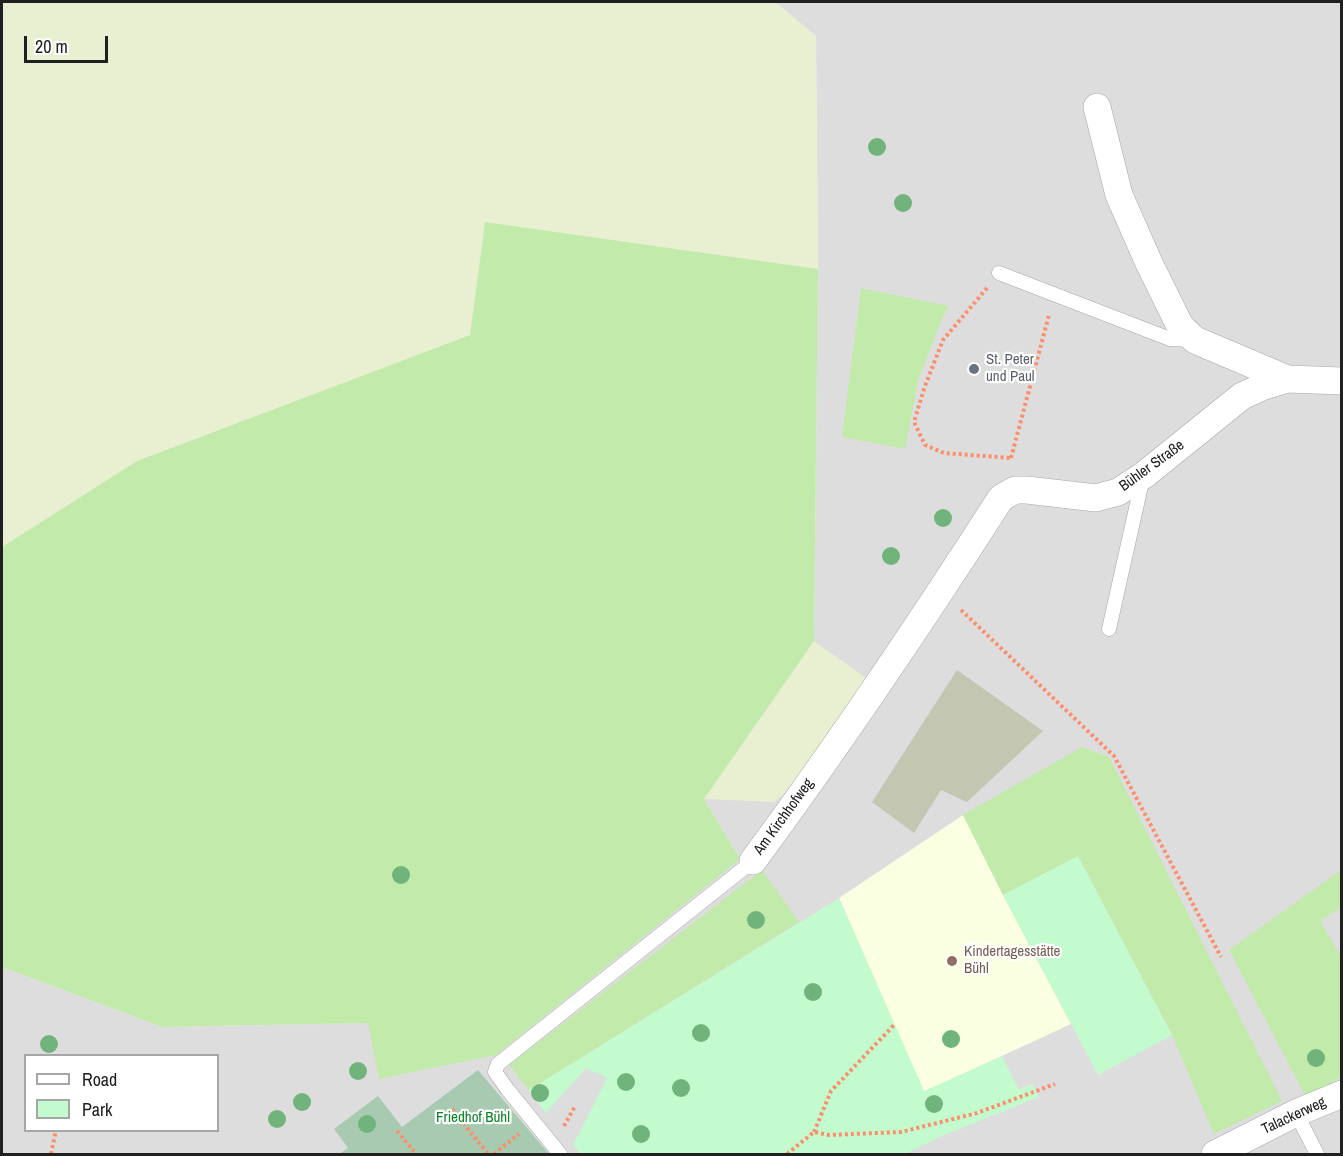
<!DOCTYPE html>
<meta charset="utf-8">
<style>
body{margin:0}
#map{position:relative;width:1343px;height:1156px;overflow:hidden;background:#f1efe6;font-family:"Archivo Narrow",sans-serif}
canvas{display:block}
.frame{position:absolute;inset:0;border:3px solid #202020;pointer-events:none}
.legend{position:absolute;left:24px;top:1054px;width:195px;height:78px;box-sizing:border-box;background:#fff;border:2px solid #a6a6a6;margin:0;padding:8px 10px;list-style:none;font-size:18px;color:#202020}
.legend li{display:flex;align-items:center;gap:12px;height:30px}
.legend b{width:30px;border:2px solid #a6a6a6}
.scale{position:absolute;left:24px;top:36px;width:84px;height:27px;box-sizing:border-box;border:3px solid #202020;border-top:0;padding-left:8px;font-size:18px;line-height:21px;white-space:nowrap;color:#202020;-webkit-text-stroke:4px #fff;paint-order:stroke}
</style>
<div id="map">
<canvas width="1343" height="1156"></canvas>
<div class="frame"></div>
<ul class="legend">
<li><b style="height:8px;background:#fff"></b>Road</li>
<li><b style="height:16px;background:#c3fbcf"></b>Park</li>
</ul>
<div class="scale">20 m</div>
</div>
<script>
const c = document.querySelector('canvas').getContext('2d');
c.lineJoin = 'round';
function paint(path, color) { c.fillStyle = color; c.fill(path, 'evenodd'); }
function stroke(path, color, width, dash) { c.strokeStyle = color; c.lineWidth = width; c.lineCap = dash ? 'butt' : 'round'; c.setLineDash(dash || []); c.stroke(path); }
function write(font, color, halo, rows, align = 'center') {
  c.font = font + ' "Archivo Narrow",sans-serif'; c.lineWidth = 4.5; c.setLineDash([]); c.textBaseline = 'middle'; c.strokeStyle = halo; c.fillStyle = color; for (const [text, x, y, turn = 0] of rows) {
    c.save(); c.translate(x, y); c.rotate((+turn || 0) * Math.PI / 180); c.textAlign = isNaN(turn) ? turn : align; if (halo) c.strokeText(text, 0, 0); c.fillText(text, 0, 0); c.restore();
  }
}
const residential = new Path2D(`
 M775,2H1341V1154H2V967L162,1027L368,1023L740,859L704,799L814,641L818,269L816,36ZM26,1056H218V1130H26Z`);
const education = new Path2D(`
 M963,815L1003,895L1071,1024L924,1092L839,898Z`);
const construction = new Path2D(`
 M957,670L1043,731L967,802L941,790L914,833L872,802Z`);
const farmland = new Path2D(`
 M2,2H775L816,36L818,269L485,222L470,335L137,461L2,547Z
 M814,641L866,678L802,780L774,802L704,799Z`);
const grass = new Path2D(`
 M485,222L818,269L814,641L704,799L740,859L496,1055L379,1079L368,1023L162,1027L2,967V547L137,461L470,335Z
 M861,288L949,306L941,321L918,381L905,449L842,437Z
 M1082,747L1109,757L1282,1101L1214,1134L1172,1035L1078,856L1003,895L963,815Z
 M762,870L799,922L529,1090L509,1065Z
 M1341,870V907L1320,921L1341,956V1077L1306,1097L1229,950Z`);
const cemetery = new Path2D(`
 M478,1070L549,1154H339L348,1148L334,1129L378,1096L402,1127Z`);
const park = new Path2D(`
 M1078,856L1172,1035L1098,1075L1003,895Z
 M839,898L924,1091L1002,1056L1019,1090L1032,1084L1039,1097L944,1135L905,1154H580L573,1145L607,1078L586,1068L546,1113L529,1090Z`);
const path = new Path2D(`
 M987,288L943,340L925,386L914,422L925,445L944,453L1011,458
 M1011,458L1049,315
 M961,610L1114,756L1221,957
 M452,1109L488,1154
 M564,1126L575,1106
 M397,1131L416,1154
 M814,1132L831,1091L894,1025
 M51,1154L56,1130
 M494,1154L519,1134
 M787,1154L814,1132L829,1135L901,1132L977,1113L1055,1084`);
const lane = new Path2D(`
 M999,273L1170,339L1193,340
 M1109,629L1143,477
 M1296,1113L1317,1154
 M560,1154L508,1090L495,1072L498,1064L753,861`);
const street = new Path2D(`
 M1097,107L1119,195L1149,263L1180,326L1195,340L1287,379
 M753,861C840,743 922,621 1001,498L1015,490H1027L1096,498L1118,492L1144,475L1242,396L1264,386L1287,379L1342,381
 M1215,1154L1296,1113L1342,1094`);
const trees = [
 [877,147],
 [903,203],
 [943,518],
 [891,556],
 [401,875],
 [756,920],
 [813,992],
 [701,1033],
 [951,1039],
 [49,1044],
 [1316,1058],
 [358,1071],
 [626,1082],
 [681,1088],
 [540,1093],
 [302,1102],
 [934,1104],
 [277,1119],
 [367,1124],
 [641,1134]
];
const markers = [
 [974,369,6,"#6b7280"],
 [952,961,6,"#8d6e63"]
];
const worshipNames = [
 ["St. Peter",986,360],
 ["und Paul",986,377]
];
const streetNames = [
 ["Bühler Straße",1152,466,-36],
 ["Am Kirchhofweg",784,817,-54],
 ["Talackerweg",1294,1116,-25]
];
const educationNames = [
 ["Kindertagesstätte",964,952],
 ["Bühl",964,969]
];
const parkNames = [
 ["Friedhof Bühl",473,1118]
];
paint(residential, '#dedddd');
paint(education, '#fbffe1');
paint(construction, '#c3c6b1');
paint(farmland, '#e9efd1');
paint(grass, '#c2ebab');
paint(cemetery, '#a7cab1');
paint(park, '#c3fbcf');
stroke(lane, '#a7a7a7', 15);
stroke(street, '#a7a7a7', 28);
stroke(path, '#fd8e6b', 4, [3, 3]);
stroke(lane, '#fff', 14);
stroke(street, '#fff', 27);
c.fillStyle = '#71b47b';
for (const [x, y] of trees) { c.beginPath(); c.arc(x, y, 9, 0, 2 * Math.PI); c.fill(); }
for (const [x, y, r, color] of markers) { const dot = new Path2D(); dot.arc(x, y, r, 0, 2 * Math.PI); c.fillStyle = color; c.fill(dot); stroke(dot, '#fff', 2); }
write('15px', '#5b616d', '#fff', worshipNames, 'left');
write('15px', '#202020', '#fff', streetNames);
write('15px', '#785e54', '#fff', educationNames, 'left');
write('15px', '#098324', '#fff', parkNames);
</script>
